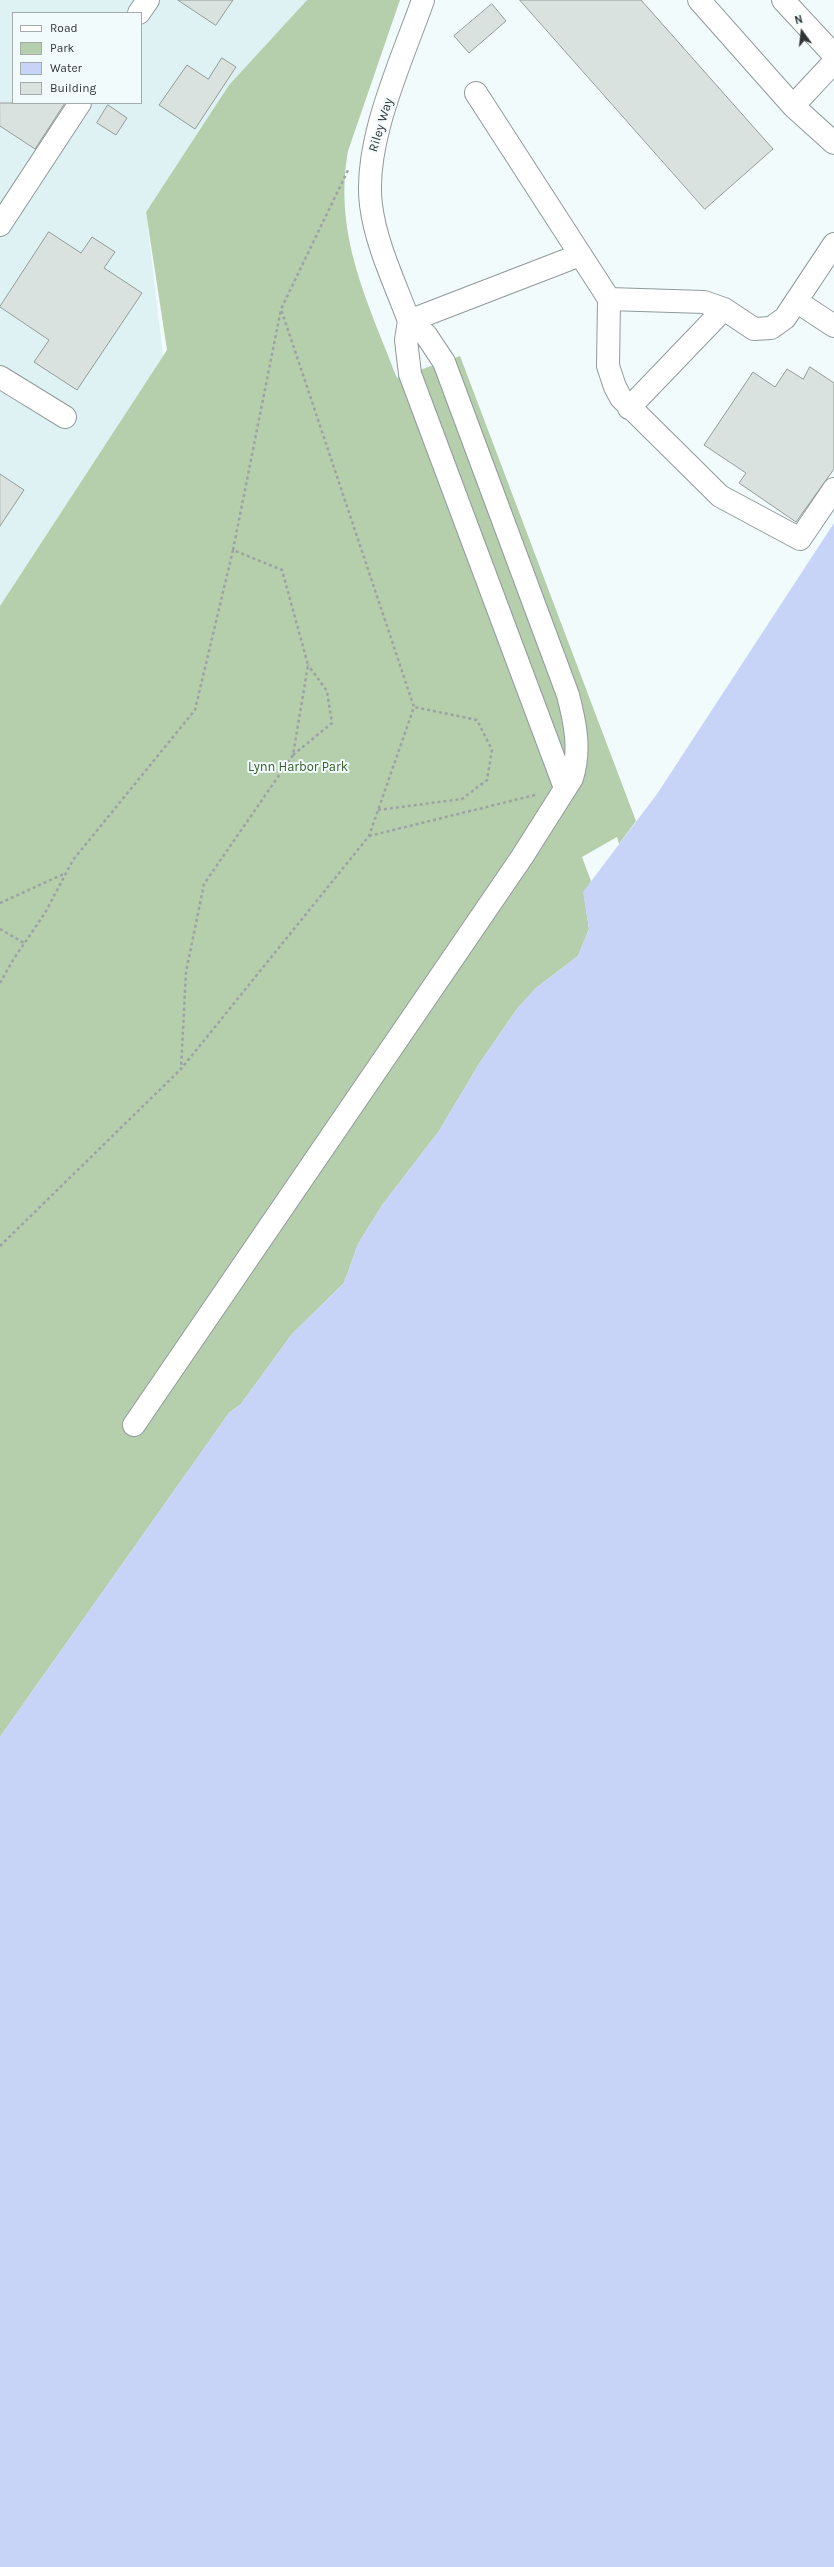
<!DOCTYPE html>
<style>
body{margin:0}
#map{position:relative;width:834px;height:2567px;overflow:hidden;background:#f1fbfc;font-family:Karla,sans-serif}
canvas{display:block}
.legend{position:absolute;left:12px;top:12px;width:130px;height:92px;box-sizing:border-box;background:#f1fbfc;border:1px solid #a4abac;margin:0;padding:5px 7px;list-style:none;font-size:12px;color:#303434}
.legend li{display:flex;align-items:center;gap:8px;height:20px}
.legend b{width:20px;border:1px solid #a4abac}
.north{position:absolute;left:782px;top:12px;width:40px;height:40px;-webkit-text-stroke:3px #f1fbfc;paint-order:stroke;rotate:345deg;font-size:11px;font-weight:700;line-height:16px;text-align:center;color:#303434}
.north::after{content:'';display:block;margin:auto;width:14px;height:18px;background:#303434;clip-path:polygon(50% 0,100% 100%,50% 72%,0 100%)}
</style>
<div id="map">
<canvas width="834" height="2567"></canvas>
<ul class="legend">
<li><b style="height:5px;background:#fff"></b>Road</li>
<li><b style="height:11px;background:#b5cfac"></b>Park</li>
<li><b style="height:11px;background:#c8d4f7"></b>Water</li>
<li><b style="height:11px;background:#d9e2de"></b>Building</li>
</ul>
<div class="north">N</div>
</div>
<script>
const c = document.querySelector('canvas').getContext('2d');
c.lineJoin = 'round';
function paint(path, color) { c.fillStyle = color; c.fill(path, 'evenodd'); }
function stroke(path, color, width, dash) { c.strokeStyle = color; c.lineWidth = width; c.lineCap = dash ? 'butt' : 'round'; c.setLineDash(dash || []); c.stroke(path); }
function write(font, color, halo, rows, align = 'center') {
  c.font = font + ' Karla,sans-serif'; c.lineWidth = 4; c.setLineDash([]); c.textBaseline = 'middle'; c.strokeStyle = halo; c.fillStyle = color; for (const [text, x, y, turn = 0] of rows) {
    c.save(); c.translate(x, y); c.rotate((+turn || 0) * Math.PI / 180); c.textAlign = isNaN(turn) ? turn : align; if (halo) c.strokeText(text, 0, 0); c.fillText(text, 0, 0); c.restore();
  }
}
const built = new Path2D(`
 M0,0H307L229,85L146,212L163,356L0,606ZM13,13H141V103H13Z`);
const green = new Path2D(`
 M307,0H400L348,151C333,235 368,302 397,378L460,356L636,821L619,844L617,837L582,857L591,881L584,895L589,929L578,956L536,988L517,1009L479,1064L439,1131L383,1204L358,1244L344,1283L292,1334L241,1404L229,1413L0,1737V606L167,350L146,212L229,85Z`);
const water = new Path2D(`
 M834,523V2567H0V1737L229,1413L241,1404L292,1334L344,1283L358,1244L383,1204L439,1131L479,1064L517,1009L536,988L578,956L589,929L583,892L657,794Z`);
const building = new Path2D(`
 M178,0H233L216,25Z
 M520,0H641L773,149L705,209Z
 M492,4L506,21L469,53L454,36Z
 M222,58L236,67L195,129L159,105L187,65L208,79Z
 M0,103H65L35,149L0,126Z
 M108,105L127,118L116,135L97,123Z
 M49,232L81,253L92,237L115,252L104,268L142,293L77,390L34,362L49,340L0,307Z
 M810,367L834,383V469L796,522L739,483L746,473L704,445L753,372L775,387L787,369L803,379Z
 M0,474L24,490L0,526Z`);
const path = new Path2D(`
 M233,550L281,309
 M293,755L332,723L327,691L308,665
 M378,810L462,799L487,780L492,750L477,720L414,707
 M369,836L535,795
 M0,903L66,873
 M0,929L24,943
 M0,983L13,960L45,913L73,860L195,710L233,550L282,570L308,665L293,755L204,884L186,972L181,1069L369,836L414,707L281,309L349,168
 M0,1246L181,1069`);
const minor = new Path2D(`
 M699,0L793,106L834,62
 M783,0L834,55
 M139,13L148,0
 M476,93L609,299L608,366L615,387L621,398L720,496L800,539L834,489
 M793,106L834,143
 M0,225L80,103
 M609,299L704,302L724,309L754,329L771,328L785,318L834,244
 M796,301L834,326
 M409,321L406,340L410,374L565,788
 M409,321C395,283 376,245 371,205C363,142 402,60 423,0
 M409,321L580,255
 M0,377L65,417
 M629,408L724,309
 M134,1425L522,857L572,778C581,750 575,722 568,695L444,362L426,335L409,321`);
const streetNames = [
 ["Riley Way",381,125,-73]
];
const parkNames = [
 ["Lynn Harbor Park",298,767]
];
paint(built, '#def2f4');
paint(green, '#b5cfac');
paint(water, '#c8d4f7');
paint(building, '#d9e2de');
stroke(building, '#949c99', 1);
stroke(minor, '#919a9b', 24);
stroke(path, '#9ca3a3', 2.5, [3, 3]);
stroke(minor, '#fff', 22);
write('13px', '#303434', '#f1fbfc', streetNames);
write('13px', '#385e29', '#f1fbfc', parkNames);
</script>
